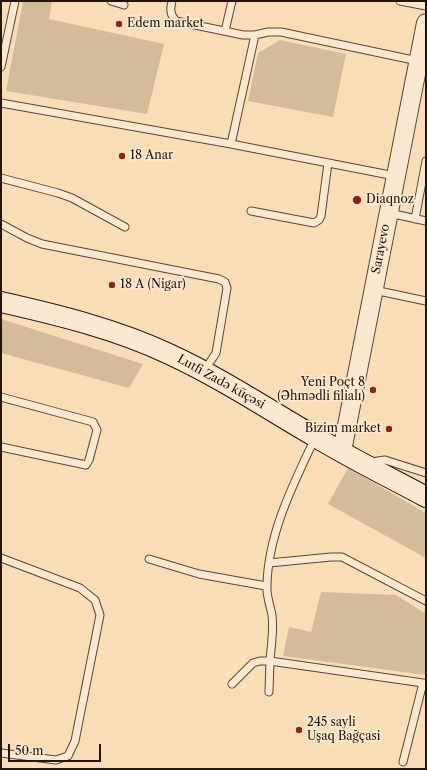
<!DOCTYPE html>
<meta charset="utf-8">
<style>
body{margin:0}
#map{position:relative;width:427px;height:770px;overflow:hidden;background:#f8ddb7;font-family:"Libre Caslon Text",serif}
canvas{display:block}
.frame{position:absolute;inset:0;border:2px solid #22150d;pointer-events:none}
.scale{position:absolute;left:8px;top:744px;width:93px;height:18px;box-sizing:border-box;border:2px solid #22150d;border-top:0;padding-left:5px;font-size:12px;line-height:14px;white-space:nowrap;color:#22150d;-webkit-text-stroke:3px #fae9d0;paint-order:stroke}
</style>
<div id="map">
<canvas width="427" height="770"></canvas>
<div class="frame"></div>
<div class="scale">50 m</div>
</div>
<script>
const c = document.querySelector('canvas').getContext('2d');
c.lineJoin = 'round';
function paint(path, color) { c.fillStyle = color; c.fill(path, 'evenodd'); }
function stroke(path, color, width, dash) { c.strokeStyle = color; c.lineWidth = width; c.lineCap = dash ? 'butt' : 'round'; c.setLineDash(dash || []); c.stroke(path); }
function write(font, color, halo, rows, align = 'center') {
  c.font = font + ' "Libre Caslon Text",serif'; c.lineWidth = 3.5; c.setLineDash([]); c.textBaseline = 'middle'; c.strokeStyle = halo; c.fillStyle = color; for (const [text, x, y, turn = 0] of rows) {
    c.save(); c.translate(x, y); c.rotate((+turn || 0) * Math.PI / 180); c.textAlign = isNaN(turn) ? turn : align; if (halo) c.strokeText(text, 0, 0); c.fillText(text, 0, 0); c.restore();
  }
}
const green = new Path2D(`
 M23,1H52L49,19L164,44L147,114L6,91Z
 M280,40L346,54L333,117L248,101L258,53Z
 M1,319L143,364L129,388L1,353Z
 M348,468L426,513V558L328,504Z
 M321,592L396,595L426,614V675L283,656L289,627L311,632Z`);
const service = new Path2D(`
 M111,1L124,5
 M172,1C170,9 170,15 176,21L243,35H255
 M400,1L426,6
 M225,31L232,1
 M1,67L15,1
 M1,103L231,144L395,176
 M231,144L255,35L268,32H281L418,61
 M1,178L58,193L72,198L125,227
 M251,211L314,223L319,220L321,216L328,163
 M389,213L426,221
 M415,219L426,161
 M1,224L27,238L42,244L219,279L225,282L227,288L216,353L204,371
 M374,290L426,301
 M1,397L93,422L97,430L89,460L86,465L1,447
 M315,438C294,483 268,533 267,585C266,595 270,605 272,615C274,630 271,646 270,661L423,683
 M371,462L385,460L426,473
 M1,558L80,588L95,600L100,615L75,741L68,756L56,760L1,753
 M149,559L199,574L266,586
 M269,563L331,557H342L426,601
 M232,684L253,663L260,661H270L269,692
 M403,762L423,683H426`);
const tertiary = new Path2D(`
 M342,451L426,23`);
const secondary = new Path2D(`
 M1,302C58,315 116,329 169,354C219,377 266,408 314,436C350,458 389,477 426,497`);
const markers = [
 [119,24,4,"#8f2418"],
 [122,156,4,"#8f2418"],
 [357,200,5,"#8f2418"],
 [112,285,4,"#8f2418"],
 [373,390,4,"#8f2418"],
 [389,429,4,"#8f2418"],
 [299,730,4,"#8f2418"]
];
const poiNames = [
 ["Edem market",127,24],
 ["18 Anar",130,156],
 ["Diaqnoz",366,200],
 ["18 A (Nigar)",120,285],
 ["Yeni Poçt 8",365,383,"right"],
 ["(Əhmədli filialı)",365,397,"right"],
 ["Bizim market",381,429,"right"],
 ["245 sayli",307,723],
 ["Uşaq Bağçasi",307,737]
];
const streetNames = [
 ["Sarayevo",381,249,-79],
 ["Lutfi Zadə küçəsi",221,382,29]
];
paint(green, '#d4bb9a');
stroke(service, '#584738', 9);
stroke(tertiary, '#584738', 20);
stroke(secondary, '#22150d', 22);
stroke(service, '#fae9d0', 7);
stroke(tertiary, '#fae9d0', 18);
stroke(secondary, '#fae9d0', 20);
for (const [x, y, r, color] of markers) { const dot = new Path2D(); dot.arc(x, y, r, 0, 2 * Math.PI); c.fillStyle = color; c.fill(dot); stroke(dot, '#fae9d0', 1.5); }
write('12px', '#22150d', '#fae9d0', poiNames, 'left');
write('12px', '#22150d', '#fae9d0', streetNames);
</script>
